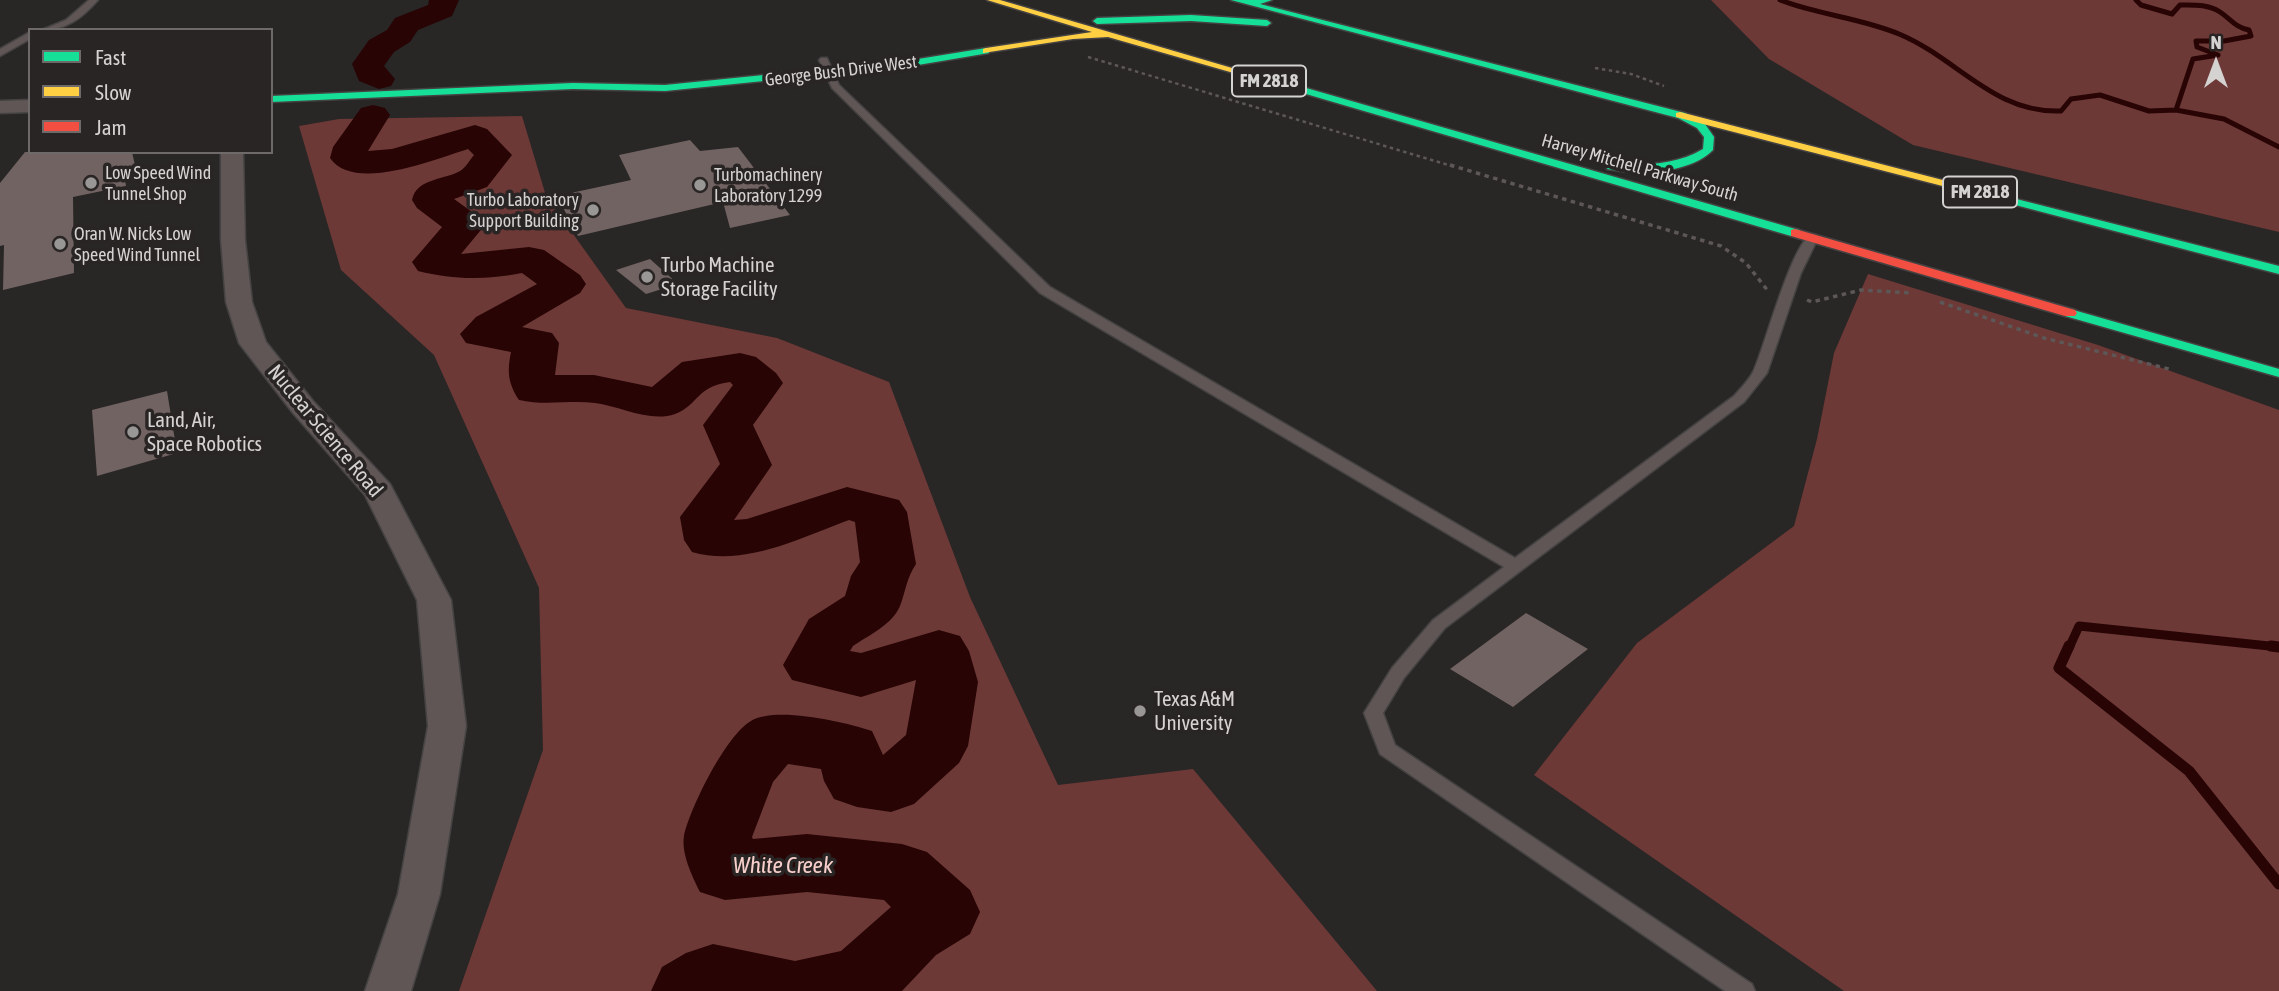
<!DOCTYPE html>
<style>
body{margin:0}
#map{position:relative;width:2279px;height:991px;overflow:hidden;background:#292626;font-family:"Asap Condensed",sans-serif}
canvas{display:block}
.legend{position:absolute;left:28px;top:28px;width:245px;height:126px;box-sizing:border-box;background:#2a2525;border:2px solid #6e6a6a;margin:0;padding:9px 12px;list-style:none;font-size:21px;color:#d5d2d2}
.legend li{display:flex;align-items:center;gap:14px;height:35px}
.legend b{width:35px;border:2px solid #6e6a6a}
.north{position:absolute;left:2181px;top:28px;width:70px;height:70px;-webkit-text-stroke:5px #2a2525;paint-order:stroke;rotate:0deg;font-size:19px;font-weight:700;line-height:28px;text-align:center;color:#d5d2d2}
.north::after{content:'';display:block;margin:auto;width:24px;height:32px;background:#d5d2d2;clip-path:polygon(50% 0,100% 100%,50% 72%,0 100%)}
</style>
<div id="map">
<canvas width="2279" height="991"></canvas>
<ul class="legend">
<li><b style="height:9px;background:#16e098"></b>Fast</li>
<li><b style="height:9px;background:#ffcf43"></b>Slow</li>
<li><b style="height:9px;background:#f24e42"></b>Jam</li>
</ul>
<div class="north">N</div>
</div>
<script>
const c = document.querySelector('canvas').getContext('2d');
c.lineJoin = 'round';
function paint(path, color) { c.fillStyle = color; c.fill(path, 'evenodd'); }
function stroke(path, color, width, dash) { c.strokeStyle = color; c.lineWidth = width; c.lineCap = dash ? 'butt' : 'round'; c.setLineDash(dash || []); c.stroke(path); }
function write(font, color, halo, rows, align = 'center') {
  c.font = font + ' "Asap Condensed",sans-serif'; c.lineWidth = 7; c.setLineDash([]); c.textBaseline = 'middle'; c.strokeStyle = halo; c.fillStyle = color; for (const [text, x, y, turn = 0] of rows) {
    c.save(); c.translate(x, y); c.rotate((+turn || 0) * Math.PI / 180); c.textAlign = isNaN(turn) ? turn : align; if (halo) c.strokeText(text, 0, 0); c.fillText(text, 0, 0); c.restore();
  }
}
const forest = new Path2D(`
 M1711,0H2279V232L1913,145L1769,59Z
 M522,116L546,196L626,308L777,338L889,382L970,597L1058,785L1193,769L1377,991H459L543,750L539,588L434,355L341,270L299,126L339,119Z
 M1868,274L2098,345L2279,410V991H1844L1534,775L1637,643L1794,526L1817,439L1834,353Z`);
const streamFar2 = new Path2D(`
 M1780,0C1819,15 1861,18 1899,34C1957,58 1994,114 2061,111L2071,99L2100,95L2149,111L2176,110
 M2136,0L2141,5L2172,14L2180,5C2194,5 2208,4 2220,12C2232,20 2235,27 2249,30L2251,36L2224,41H2196L2197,47L2218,55L2193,59L2176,110L2224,119L2279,147`);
const streamFar1 = new Path2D(`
 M2069,648L2079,626L2279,647`);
const stream = new Path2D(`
 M2069,646L2059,668L2189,771L2279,884
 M2271,646L2279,647`);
const river = new Path2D(`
 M429,0H459L452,16L418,30L410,42L394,52L384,66L395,79L391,86L379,89L359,81L352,64L369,40L387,30L395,18L428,5Z
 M373,105L385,108L390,115L368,151L392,149L475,125L487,129L512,155L487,187L454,199L479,217L485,225L461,254L529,247L544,250L580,275L586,284L580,293L522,327L552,333L559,343L555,375H594L652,387L682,362L740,353L756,357L776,373L783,383L753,425L772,465L734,520L747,519L847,487L899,500L907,512L916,564C906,579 906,590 900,606C892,625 869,635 853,646L850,651L861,653L939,630L960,636L969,651L978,682L968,746L959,763L914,804L891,812L857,807L834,799L824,781L821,769L788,764L773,782L752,837L753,839L807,834L902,844L927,852L970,890L980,912L970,934L936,955L902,991H651L662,967L686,953L713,944L795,961L841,951L891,907L884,900L807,892L725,900L700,892C692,876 681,853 684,836C690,808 726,735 751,721C776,706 844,722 872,731L883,755L906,735L916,680L861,697L792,680L783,665L809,619L845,596L851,576L860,562L855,522L849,520C800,538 745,567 692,552L684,540L680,517L720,464L703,425L733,385L730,382C696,386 699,405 675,414C650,423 620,406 595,403C569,400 545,406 519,400C508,383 507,372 511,352L466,343L460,334L476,317L537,284L522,273C485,280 454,280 418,271L412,262L442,227L417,208L412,200C416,179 442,180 458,172C465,169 469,161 474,155L468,149C435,159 354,193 330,158L333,147L361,108Z`);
const building = new Path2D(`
 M690,140L700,151L738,147L790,215L730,228L723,202L578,236L557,196L631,180L619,155Z
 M25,152H132L138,178L125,180L126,186L73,197L74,273L3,290L4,245L0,246V183Z
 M650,259L678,284L646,294L616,270Z
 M167,391L177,453L97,476L92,410Z
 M1526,613L1588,649L1513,707L1450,669Z`);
const pathFar1 = new Path2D(`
 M1088,57L1455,167
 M1595,68L1631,74L1664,86`);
const path = new Path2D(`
 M1450,165L1721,246L1746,263L1768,291
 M1807,300L1812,302L1861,290L1911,293
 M1940,302L2044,338L2173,370`);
const lane = new Path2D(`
 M89,0H98C82,18 67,30 42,30L66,20Z
 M30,32V39L0,56V49Z
 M821,58H827L839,85L1050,287L1515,558L1734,396C1741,388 1750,379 1754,370C1765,346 1792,242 1812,234L1816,235L1818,238L1801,273L1767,373L1744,402L1445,628L1404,678L1383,713L1395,745L1752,984L1755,991H1725L1380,754L1364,713L1392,668L1433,620L1504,567L1040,293L832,88L819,60Z`);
const street = new Path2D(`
 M30,100V112L0,113V101Z
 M221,152H243L245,240L252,302L266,342L313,401L390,484L451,600L466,726L440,894L411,991H365L398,894L428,726L417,600L365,495L293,413L239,343L226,302L221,240Z`);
const fast = new Path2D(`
 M1231,0H1272L1260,4L1685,113L1705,124L1714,137L1713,150C1689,174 1639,175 1607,169V165L1611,164C1644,165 1674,166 1703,149L1704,137L1697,128L1678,118Z
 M1191,15L1267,20L1271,23L1267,26L1191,21L1097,24L1093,21L1097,18Z
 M986,48L989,49V53L912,66L665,91L573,89L271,102V96L573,83L665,85L912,60Z
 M1268,77L1799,230L1801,233L1799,236H1791L1265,82L1263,80Z
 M1985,191L2279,266V274L1981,196L1979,194Z
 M2070,309L2279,369V377L2065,316V310Z`);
const slow = new Path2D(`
 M987,0H1000L1273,80L1265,82L1108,37L1073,39L983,53V49L986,48L1092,32Z
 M1680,112L1989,192L1991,194L1985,197L1676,117V113Z`);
const jam = new Path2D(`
 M1795,229L2075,310L2077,313L2075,316H2065L1791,236V230Z`);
const markers = [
 [91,183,7,"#999696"],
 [700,185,7,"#999696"],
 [593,210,7,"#999696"],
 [60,244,7,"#999696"],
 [647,277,7,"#999696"],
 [133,432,7,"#999696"],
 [1140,711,7,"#999696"]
];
const farStreetnames = [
 ["George Bush Drive West",841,71,-7],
 ["Harvey Mitchell Parkway South",1640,168,16]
];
const farPoinames = [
 ["Low Speed Wind",105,173],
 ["Tunnel Shop",105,194],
 ["Turbomachinery",714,175],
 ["Laboratory 1299",714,196],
 ["Turbo Laboratory",579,200,"right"],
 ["Support Building",579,221,"right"],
 ["Oran W. Nicks Low",74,234],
 ["Speed Wind Tunnel",74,255]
];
const shields = [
 [1269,81,74],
 [1980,192,74]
];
const shieldNames = [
 ["FM 2818",1269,81],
 ["FM 2818",1980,192]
];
const poiNames = [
 ["Turbo Machine",661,265],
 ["Storage Facility",661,289],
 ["Land, Air,",147,420],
 ["Space Robotics",147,444],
 ["Texas A&M",1154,699],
 ["University",1154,723]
];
const streetNames = [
 ["Nuclear Science Road",325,431,50]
];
const waterNames = [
 ["White Creek",783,866]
];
paint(forest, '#6c3936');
stroke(streamFar2, '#280405', 5);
stroke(streamFar1, '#280405', 9);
stroke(stream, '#280405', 11);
paint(river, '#280405');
paint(building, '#716362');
stroke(lane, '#444242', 3);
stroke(street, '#444242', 3);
stroke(fast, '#444242', 3);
stroke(slow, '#444242', 3);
stroke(jam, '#444242', 3);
stroke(pathFar1, '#5d5757', 2.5, [3.5, 3.5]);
stroke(path, '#5d5757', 3.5, [4.5, 4.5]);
paint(lane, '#5f5655');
paint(street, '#5f5655');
paint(fast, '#16e098');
paint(slow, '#ffcf43');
paint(jam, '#f24e42');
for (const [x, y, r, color] of markers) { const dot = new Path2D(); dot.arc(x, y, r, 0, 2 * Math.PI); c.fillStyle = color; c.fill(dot); stroke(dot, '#2a2525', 2.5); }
write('18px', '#d5d2d2', '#2a2525', farStreetnames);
write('18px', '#d5d2d2', '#2a2525', farPoinames, 'left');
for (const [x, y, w] of shields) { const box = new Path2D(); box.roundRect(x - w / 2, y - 15.5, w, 31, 5); c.fillStyle = '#2a2525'; c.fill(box); stroke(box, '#d5d2d2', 2); }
write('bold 19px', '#d5d2d2', null, shieldNames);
write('21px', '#d5d2d2', '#2a2525', poiNames, 'left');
write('21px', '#d5d2d2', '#2a2525', streetNames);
write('italic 23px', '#f8d0cb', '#2a2525', waterNames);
</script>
